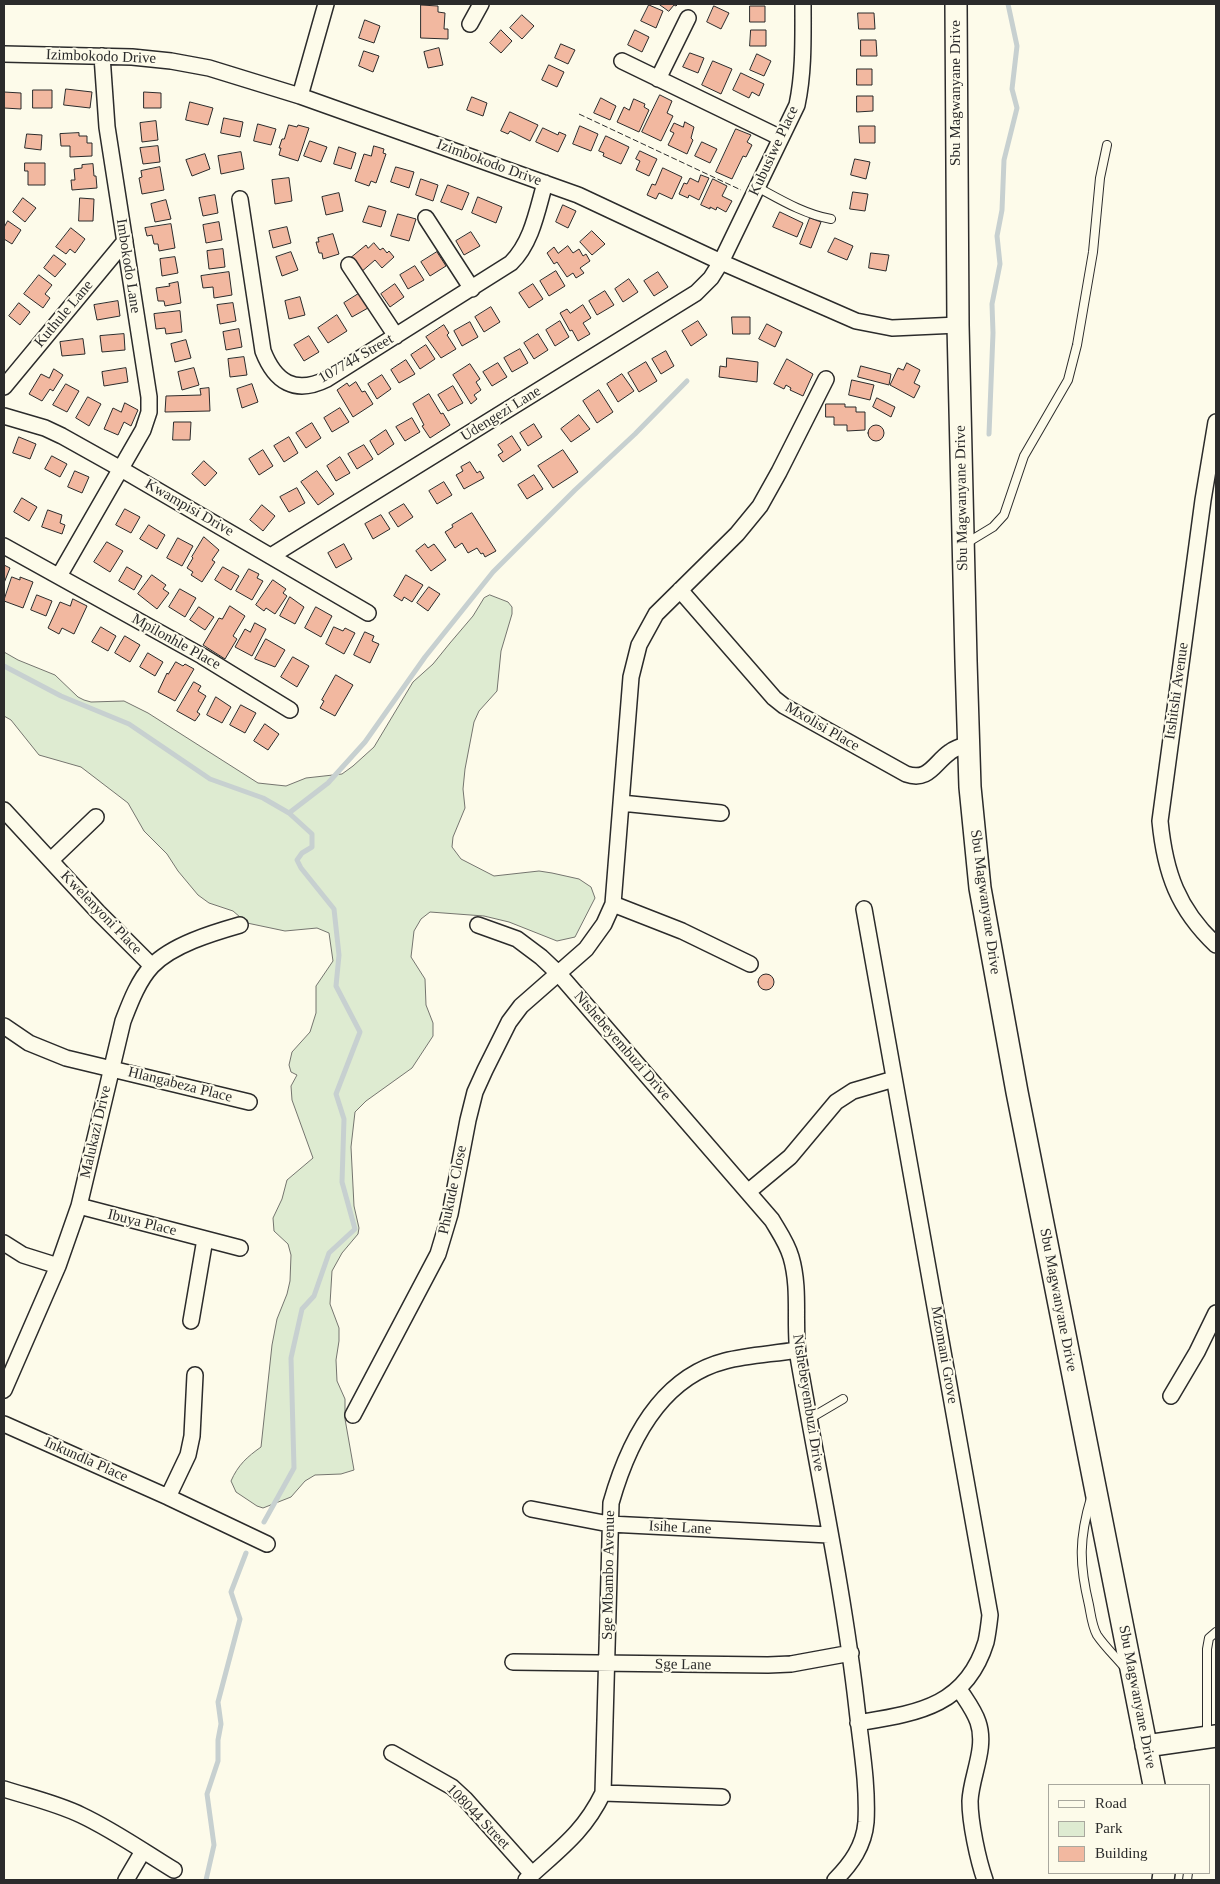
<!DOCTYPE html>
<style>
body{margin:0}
#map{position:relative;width:1220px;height:1884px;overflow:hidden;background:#fdfbea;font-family:"Times New Roman",serif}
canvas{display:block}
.frame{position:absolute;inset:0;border:5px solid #2b2b2b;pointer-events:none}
.legend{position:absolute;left:1048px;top:1784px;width:162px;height:90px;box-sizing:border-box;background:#fdfbea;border:1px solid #a9a89e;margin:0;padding:6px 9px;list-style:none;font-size:15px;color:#2b2b2b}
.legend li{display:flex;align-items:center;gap:10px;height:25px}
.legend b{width:25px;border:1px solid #a9a89e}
</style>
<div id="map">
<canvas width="1220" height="1884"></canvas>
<div class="frame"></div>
<ul class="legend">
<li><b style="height:6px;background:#fdfbea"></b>Road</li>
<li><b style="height:14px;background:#deebd1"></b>Park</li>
<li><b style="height:14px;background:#f2b8a0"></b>Building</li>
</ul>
</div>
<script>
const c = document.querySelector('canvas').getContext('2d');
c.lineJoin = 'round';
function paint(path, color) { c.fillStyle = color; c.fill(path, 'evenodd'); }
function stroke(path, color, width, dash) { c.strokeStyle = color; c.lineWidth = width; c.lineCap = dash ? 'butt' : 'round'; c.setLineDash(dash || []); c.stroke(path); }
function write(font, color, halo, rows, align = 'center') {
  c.font = font + ' "Times New Roman",serif'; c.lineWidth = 4; c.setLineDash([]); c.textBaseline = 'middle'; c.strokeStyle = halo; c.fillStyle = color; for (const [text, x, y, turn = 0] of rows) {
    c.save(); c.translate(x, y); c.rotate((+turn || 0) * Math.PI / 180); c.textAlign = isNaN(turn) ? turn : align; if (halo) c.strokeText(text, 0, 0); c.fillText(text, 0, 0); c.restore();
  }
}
const green = new Path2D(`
 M490,595L508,602L512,607V614L501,651L497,691L479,711L474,722L465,769L463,789L465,808L453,837L452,847L461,859L494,876L539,871L552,873L579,879L591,887L595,898L575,937L557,941L509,922L484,916L430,912L421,919L414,931L411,957L425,979L426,1005L433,1023V1036L412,1068L366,1101L355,1112L351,1147L354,1206L359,1228L358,1234L342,1253L332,1271L330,1304L339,1328V1341L336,1360L337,1381L345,1399V1419L354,1470L341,1474L315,1475L305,1481L291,1497L263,1508L257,1506L236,1492L231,1481C238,1465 247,1457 261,1447L272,1345L277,1319L287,1294L290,1281L291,1255L288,1244L274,1231L273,1218L282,1199L287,1180L313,1158L292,1100L291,1086L297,1075L291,1072L289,1065L292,1052L310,1032L316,1013V986L333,961L329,933L317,928L285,931L247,923L233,911L209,903L198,895L178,871L167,854L144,831L128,803L81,767L39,755L11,720L4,716V652L18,660L55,675L78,697L84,700L91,702L124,701L148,713L258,783L286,786L306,778L342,774L353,766L374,747L413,682L433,664L450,643L473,616L484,598Z`);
const stream = new Path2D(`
 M989,434L993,333L992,304L1000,264L997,236L1002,210L1004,160L1017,108L1012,89L1017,46L1008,4
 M4,666L61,696L129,724L210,779L263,798L289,813L312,834V847L302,853L297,860L301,868L334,909L339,955L336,986L360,1032L336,1094L344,1119L342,1182L355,1229L329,1253L314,1296L302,1309L291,1358L294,1468L264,1522
 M289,813L328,783L365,742L425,657L493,572L575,490L635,434L687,381
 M206,1880L214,1845L207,1794L218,1761V1740L221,1724L218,1702L240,1619L231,1592L246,1553`);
const building = new Path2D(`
 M659,4H678L676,6L674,5L669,11Z
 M421,5L438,6V12L445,13L444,29H448V39L421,38Z
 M649,5L663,11L656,28L641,21Z
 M714,6L729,13L721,29L707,22Z
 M750,6H765V22H750Z
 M858,13H874L875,29H859Z
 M522,15L534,26L522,39L510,28Z
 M365,20L380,26L374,43L359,38Z
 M501,30L512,41L501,53L490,43Z
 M635,30L649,37L642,52L628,45Z
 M751,30H766V46H750Z
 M861,40H876L877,56H861Z
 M561,44L575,50L568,64L555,58Z
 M439,48L443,65L428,68L424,52Z
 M364,51L379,56L373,72L359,66Z
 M690,53L704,58L698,73L683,67Z
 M757,54L771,61L764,76L750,70Z
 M713,61L732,69L721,94L702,85Z
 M549,65L564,72L557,87L542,80Z
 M857,69H872V85H857Z
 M741,73L764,84L759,96L752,92L749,98L733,90Z
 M66,89L92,92L90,108L64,105Z
 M33,90H52V108H33Z
 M4,92L21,93V109L4,108Z
 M144,92L161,93V108H144Z
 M660,95L672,101L667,113L673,116L661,141L642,132Z
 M857,96H873V111L857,112Z
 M472,97L487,103L483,116L467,110Z
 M601,98L616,106L610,120L594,113Z
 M634,99L645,104L644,107L649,110L639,132L617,122L624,107L629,110Z
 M190,102L213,108L208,125L186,120Z
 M510,112L538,125L530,141L510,131L508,134L501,131Z
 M224,118L243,122L240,137L221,133Z
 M156,121L158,140L142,142L140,123Z
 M685,122L694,127L691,138L693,140L687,154L668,145L674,133L670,131L674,123L683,127Z
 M258,124L276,129L271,145L254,141Z
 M289,125L297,127L298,125L309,128L298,161L279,155L281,148H279L282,139H284Z
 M580,126L598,134L591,151L573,144Z
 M859,126H875V143H860Z
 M543,128L558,135L559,132L566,135L558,152L536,142Z
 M736,129L751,135L747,142L752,145L746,157L743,156L732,179L716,172Z
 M79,133V136H87V143H92V156L70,157V146H61L60,134Z
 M27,134L42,135L41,150L25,148Z
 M606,136L629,147L621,164L603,156L604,153L599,151Z
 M310,141L327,147L321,162L304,156Z
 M702,142L717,149L710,163L695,156Z
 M158,146L160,162L143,164L140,148Z
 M374,146L384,149L383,153L386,154L376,183L371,181L369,186L355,181L364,154L371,156Z
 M339,147L356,153L351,169L334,164Z
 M640,151L657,159L649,176L636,170L640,161L636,159Z
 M241,152L244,169L221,174L218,156Z
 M205,154L210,169L192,176L186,160Z
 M855,159L870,162L866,179L851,175Z
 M25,163H45V185H28V171H25Z
 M93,164L94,176H96L97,188L72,190L71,180H75L74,169L82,168V165Z
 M160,167L164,190L142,194L139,178L142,177L141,171Z
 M396,167L414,172L409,188L391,182Z
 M663,168L682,177L672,199L659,193L656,199L647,195L652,184L655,185Z
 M701,175L709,178L699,200L689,195L688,198L679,194L684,183L687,184L690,178L698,182Z
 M289,178L292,201L275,204L272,180Z
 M421,179L438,185L433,201L416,195Z
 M713,179L727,186L722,196L732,201L726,212L717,207L716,210L710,207V209L701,205Z
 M448,185L469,193L462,210L441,202Z
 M853,192L868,194L865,211L850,209Z
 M339,193L343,211L326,215L322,197Z
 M215,195L218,213L203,216L199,198Z
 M478,197L502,207L496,223L472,213Z
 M23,198L36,208L25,222L13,212Z
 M80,198L94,199L93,221H79Z
 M166,200L171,219L155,222L151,204Z
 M563,205L576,211L568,228L556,222Z
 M369,206L386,211L381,227L363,222Z
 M780,212L803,223L797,237L773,227Z
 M398,214L416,219L409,241L391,236Z
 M810,218L821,222L811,248L800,244Z
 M8,221L21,230L12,244L4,239V228Z
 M219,222L222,240L206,243L203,225Z
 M171,224L175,248L159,251L158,244H154L152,235L147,236L145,228Z
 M287,227L291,243L273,248L269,231Z
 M71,228L85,239L75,253L70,249L66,254L56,247Z
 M592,231L605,244L592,255L580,242Z
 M471,232L480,246L464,255L456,241Z
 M333,234L339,254L323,259L322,253H319L316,242H319L318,238Z
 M835,238L853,246L847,260L828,252Z
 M374,243L380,250L383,248L387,253L389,251L394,257L382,268L375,260L360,273L349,259L366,245L368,248Z
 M568,246L573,253L579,249L583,256L586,254L590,261L580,268L584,273L576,278L573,273L567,277L557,262L554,264L547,253L554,247L558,253Z
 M223,249L225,267L209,269L207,251Z
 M291,252L298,270L282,276L276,257Z
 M437,252L446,266L430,276L421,262Z
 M871,253L889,255L886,271L869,268Z
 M54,255L66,264L55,277L44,268Z
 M175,257L178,273L162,276L160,259Z
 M415,266L424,280L408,289L400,275Z
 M556,271L565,286L549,296L540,281Z
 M229,272L232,295L214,298L213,287L203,288L201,276Z
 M658,272L668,287L654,296L644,281Z
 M39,275L52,285L45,294L50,298L43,308L24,294Z
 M629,279L638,292L623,302L615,289Z
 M178,282L181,303L165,306L164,301H158L156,288L170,286L169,284Z
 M395,284L404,297L390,307L381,294Z
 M533,284L543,299L529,308L519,293Z
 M605,291L614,305L597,315L589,301Z
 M360,293L368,308L352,317L344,303Z
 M300,297L305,315L289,319L285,301Z
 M118,301L120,316L97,320L94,305Z
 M19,303L30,312L20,325L9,316Z
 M233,303L236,321L220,324L217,305Z
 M583,305L591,318L583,323L590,334L578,341L572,330L570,331L560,313L567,309L570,313Z
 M491,307L500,322L484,332L475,317Z
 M180,311L182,332L166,334L165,328L156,329L154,314Z
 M337,315L347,331L328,343L318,328Z
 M732,317H750V334H733Z
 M560,321L569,337L555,346L546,330Z
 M698,321L707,335L691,346L682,331Z
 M470,322L478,337L462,346L454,331Z
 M767,324L782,332L775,347L759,339Z
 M444,325L449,333L447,335L456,349L441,358L426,337Z
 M239,329L242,347L226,350L223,332Z
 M124,334L125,350L102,352L100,336Z
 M538,334L548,350L534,359L524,343Z
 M309,336L319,352L304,361L294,345Z
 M83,339L85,354L62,356L60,342Z
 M186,340L191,358L175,362L171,344Z
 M426,345L435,359L420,369L411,355Z
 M520,349L528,363L512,372L504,358Z
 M666,351L674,366L661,374L652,359Z
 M244,357L247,375L230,377L228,359Z
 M727,358L758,362L757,382L719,377L720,366L726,367Z
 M787,359L813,374L803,396L790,390L791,388L786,385L784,389L774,384Z
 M406,360L415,374L399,383L391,370Z
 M646,362L657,381L639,392L628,373Z
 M498,363L507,377L492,386L483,372Z
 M907,363L920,370L914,383L920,386L914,398L890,385L898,368L903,370Z
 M470,364L480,379L476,382L481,390L474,395L477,399L471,404L453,375Z
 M861,366L891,374L889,385L858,377Z
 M126,368L128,382L104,386L102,372Z
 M194,368L199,385L182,390L178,372Z
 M54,369L63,375L53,391L50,389L42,401L29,394L41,374L49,378Z
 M622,374L634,391L618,402L607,384Z
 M382,375L391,389L377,399L368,384Z
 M852,380L874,385L870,400L849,395Z
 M356,382L362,392L365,391L373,404L353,417L337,390L347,383L349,386Z
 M66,384L79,391L67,412L53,405Z
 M252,384L258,402L242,408L237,389Z
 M453,386L463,403L448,411L438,395Z
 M209,388L210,411L165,412L166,396L201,395L200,389Z
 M599,390L613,412L597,423L583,401Z
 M429,394L441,414L443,413L450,425L430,438L422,426L424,425L413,404Z
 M88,397L101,404L89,426L76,418Z
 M877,398L895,407L891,417L873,407Z
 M125,403L138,410L131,426L124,422L118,435L104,429L113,408L121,412Z
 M826,404H845V407H856V412H865V430L847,431V425H834V417H826Z
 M340,408L349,422L332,432L324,418Z
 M579,415L590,429L571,442L561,429Z
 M412,418L420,432L405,441L396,427Z
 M174,422H191L190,440H173Z
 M312,423L321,438L306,448L296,433Z
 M534,424L542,437L528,446L520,433Z
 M868 433a8 8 0 1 1 16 0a8 8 0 1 1-16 0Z
 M386,430L394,444L378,455L370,441Z
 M512,436L521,450L503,462L498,455L503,452L498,445Z
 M19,437L36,444L30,459L13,453Z
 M289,437L298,453L284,462L274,446Z
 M364,445L373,459L357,469L348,454Z
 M263,450L273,466L259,475L249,459Z
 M563,450L578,472L553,488L538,466Z
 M52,456L67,464L60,477L45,469Z
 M340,457L350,473L336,481L327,466Z
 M204,461L217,473L205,486L192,474Z
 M470,462L477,473L480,471L484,478L464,489L456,475L463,471L461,467Z
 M75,471L89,477L82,493L68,487Z
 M317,471L334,494L318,505L301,482Z
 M534,475L543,489L527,499L518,485Z
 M444,482L452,495L437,504L429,491Z
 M297,488L305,503L289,512L280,497Z
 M22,498L37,507L29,521L14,512Z
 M404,504L413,517L398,527L389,513Z
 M262,505L275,516L263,531L250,520Z
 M125,509L140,517L131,533L116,525Z
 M48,510L62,515L60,523L65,525L62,534L42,527Z
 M472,513L496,551L485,557L483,553L481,554L477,548L468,553L462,543L455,548L445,532L453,527L452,525Z
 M381,515L390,529L373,539L365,524Z
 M149,525L165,535L157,549L140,539Z
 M204,537L219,550L212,560L215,562L202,582L191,575L193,572L187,568L193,558L192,557Z
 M178,538L193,546L182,566L167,558Z
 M107,542L123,551L110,572L94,562Z
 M344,544L352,559L336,568L328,553Z
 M425,544L428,548L434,544L446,560L431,571L416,551Z
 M4,565L10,568L4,583Z
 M127,567L142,576L134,590L119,581Z
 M223,567L239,576L231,590L215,580Z
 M249,569L259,574L257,578L263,581L252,600L236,591Z
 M152,575L166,585L163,589L169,593L157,609L138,594Z
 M406,575L423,585L412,602L404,597L402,601L394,596Z
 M12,577L20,580V577L33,582L23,608L4,601Z
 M273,580L286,589L283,593L287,596L275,614L266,608L264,611L256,605Z
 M429,587L440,594L428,611L417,603Z
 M180,589L196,598L185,617L169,607Z
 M37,595L52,601L46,616L31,610Z
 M290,597L304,607L295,624L280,616Z
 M73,599L87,606L74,634L62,628L59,634L48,628L60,602L70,606Z
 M230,606L245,616L233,636L237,639L225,659L203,645L219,618L222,619Z
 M199,607L214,617L205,630L190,620Z
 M316,607L332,616L321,637L305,628Z
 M255,623L266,629L252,656L235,647L245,629L250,632Z
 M101,627L116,636L108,651L92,642Z
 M334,627L343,631L345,628L355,633L344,654L326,644Z
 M365,632L374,636L372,641L379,644L370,663L354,655Z
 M125,636L140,645L130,662L115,653Z
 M266,639L285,650L275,667L255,659Z
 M148,653L163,662L155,676L140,667Z
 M293,657L309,666L297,687L281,677Z
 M176,662L183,666L185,664L194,669L175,701L158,692L167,673L168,674Z
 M336,675L353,685L335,716L320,708L324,701L322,700Z
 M194,682L201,686L198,691L206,696L197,712L200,714L195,721L177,711Z
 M216,697L231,707L222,723L207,715Z
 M241,705L256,713L245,733L230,725Z
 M265,724L279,734L268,750L254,741Z
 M758 982a8 8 0 1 1 16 0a8 8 0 1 1-16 0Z`);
const lane = new Path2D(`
 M757,187C781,200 804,214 831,219
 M965,544L993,527L1004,515L1024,456L1068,380L1077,345L1093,252L1100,178L1107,145
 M809,1419L843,1399
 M1091,1498C1079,1538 1079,1564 1089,1605C1091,1615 1092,1626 1097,1635C1105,1647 1116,1657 1125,1668
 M1207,1735V1649L1209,1638L1216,1632
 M1187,1880L1188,1873`);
const street = new Path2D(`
 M470,24L481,4
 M4,54L132,57L171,61L209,68L300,96L578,195L721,262L856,321L892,328L958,325
 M622,61L781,138
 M658,79L688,18
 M300,96L326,4
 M240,199L263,351C275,382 295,395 327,379L511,263C532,242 537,211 545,183
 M426,218L472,289
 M349,265L396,336
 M4,387L125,241
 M4,416L45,428L62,436L121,469L368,613
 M1216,422L1203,500L1160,821C1165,873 1178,909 1216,945
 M4,546L202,656L290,710
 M271,556L696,293L711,278L721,262L797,105C804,72 803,38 803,4
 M59,576L143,430L149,412V397L107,127L102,56
 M680,590L774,698L784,706L906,774C929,782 934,763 950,752C955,748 962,746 969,744
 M621,803L721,813
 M4,810L98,912L152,966
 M51,860L96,817
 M613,904L682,931L750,964
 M478,925L517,939L541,957L559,974L772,1220C779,1232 787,1243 791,1257C801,1291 793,1327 799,1362C819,1477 844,1593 857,1709C861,1746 868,1784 866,1822C864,1846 851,1864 835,1880
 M4,1026L29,1043L66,1058L249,1102
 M749,1191L790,1157L836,1102L853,1091L894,1079
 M79,1206L240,1248
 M4,1243L23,1255L58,1266
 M191,1321L205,1239
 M4,1390L58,1266L79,1206L123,1021C130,1003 138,981 152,966C172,945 212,933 240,925
 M1171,1396L1197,1352L1216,1313
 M353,1415L438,1254L450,1214L468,1120L475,1092L485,1070L509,1022L521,1006L586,949L604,924L613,904L631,677L639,645L656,614L737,534L760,506L779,472L826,379
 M4,1424L168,1497L267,1544
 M168,1497L188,1455L192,1436L195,1375
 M531,1509L609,1524L829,1535
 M513,1662L768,1665L791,1664L851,1653
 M959,1689C966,1700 974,1710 978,1722C987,1748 971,1776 970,1801C970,1823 978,1860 985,1880
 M858,1723C917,1713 966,1707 986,1642C988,1633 989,1624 990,1615L864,909
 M392,1753L452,1787L465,1799L532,1874
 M4,1789C29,1797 56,1803 81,1815C113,1830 143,1851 174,1870
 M603,1793L722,1797
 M126,1880L143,1851
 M526,1880C558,1850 583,1834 603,1793L611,1503C628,1443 659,1378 725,1361C748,1355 773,1354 797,1350`);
const secondary = new Path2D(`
 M956,4L958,325L966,661L970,787L980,888L1017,1092L1154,1785
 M1146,1746L1216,1736
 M1163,1880L1164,1873`);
const fence = new Path2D(`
 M579,114L741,190`);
const streetNames = [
 ["Izimbokodo Drive",101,57,2],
 ["Sbu Magwanyane Drive",956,93,-90],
 ["Kubusiwe Place",774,151,-65],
 ["Izimbokodo Drive",489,163,20],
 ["Imbokodo Lane",128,266,81],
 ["Kuthule Lane",64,314,-50],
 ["107744 Street",356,359,-30],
 ["Udengezi Lane",501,414,-32],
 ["Sbu Magwanyane Drive",962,498,-91],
 ["Kwampisi Drive",189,508,30],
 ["Mpilonhle Place",176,642,29],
 ["Itshitshi Avenue",1177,691,-82],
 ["Mxolisi Place",822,727,30],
 ["Sbu Magwanyane Drive",985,902,82],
 ["Kwelenyoni Place",101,913,46],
 ["Ntshebeyembuzi Drive",622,1046,49],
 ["Hlangabeza Place",180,1085,14],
 ["Malukazi Drive",96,1132,-77],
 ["Phukude Close",453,1190,-78],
 ["Ibuya Place",142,1223,14],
 ["Sbu Magwanyane Drive",1058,1300,79],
 ["Mzomani Grove",944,1355,80],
 ["Ntshebeyembuzi Drive",808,1403,81],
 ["Inkundla Place",86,1460,24],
 ["Isihe Lane",680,1528,3],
 ["Sge Mbambo Avenue",609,1575,-89],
 ["Sge Lane",683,1665,1],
 ["Sbu Magwanyane Drive",1137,1697,79],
 ["108044 Street",478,1817,46]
];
paint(green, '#deebd1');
stroke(green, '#74746e', 1);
stroke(stream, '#c7d0d0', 5);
paint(building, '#f2b8a0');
stroke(building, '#2b2b2b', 1);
stroke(lane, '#2b2b2b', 10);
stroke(street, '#2b2b2b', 18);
stroke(secondary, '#2b2b2b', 24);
stroke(lane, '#fdfbea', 8);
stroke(street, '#fdfbea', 15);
stroke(secondary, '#fdfbea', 21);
stroke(fence, '#2b2b2b', 1, [6, 2.5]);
write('15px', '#2b2b2b', '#fdfbea', streetNames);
</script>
